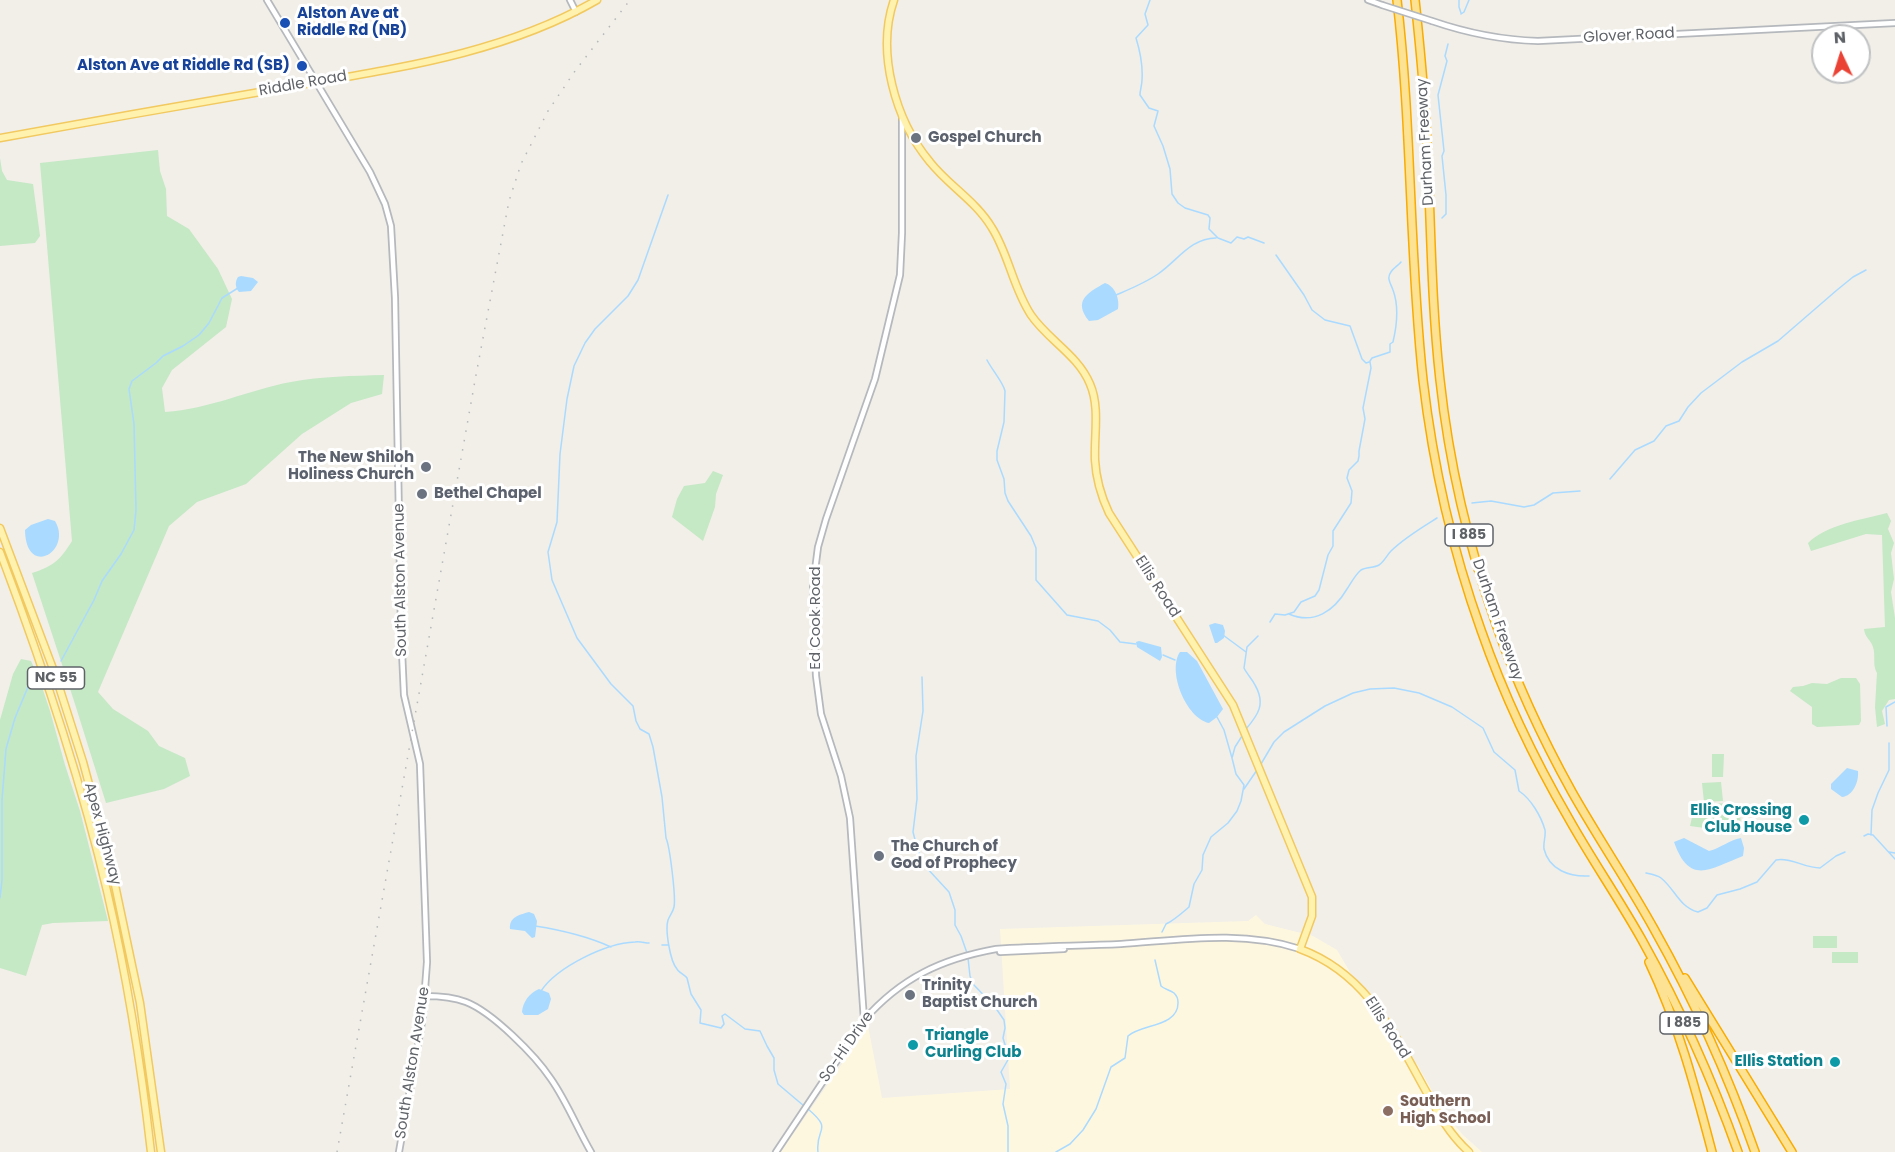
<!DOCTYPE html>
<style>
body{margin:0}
#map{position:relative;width:1895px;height:1152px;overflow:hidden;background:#f1efe8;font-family:Poppins,sans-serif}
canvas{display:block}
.north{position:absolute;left:1811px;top:24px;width:60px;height:60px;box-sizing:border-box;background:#fff;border:2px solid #bfc1c3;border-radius:50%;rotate:356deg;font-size:16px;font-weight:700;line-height:24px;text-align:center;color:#5f6368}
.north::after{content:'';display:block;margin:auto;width:21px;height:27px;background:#ea4335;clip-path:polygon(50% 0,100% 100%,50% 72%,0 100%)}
</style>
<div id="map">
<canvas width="1895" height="1152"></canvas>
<div class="north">N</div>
</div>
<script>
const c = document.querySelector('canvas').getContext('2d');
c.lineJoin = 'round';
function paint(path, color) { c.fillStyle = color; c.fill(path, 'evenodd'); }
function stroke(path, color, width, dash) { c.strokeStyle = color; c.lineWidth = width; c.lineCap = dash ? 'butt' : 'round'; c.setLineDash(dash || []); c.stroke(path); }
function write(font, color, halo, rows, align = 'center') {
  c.font = font + ' Poppins,sans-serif'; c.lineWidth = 6; c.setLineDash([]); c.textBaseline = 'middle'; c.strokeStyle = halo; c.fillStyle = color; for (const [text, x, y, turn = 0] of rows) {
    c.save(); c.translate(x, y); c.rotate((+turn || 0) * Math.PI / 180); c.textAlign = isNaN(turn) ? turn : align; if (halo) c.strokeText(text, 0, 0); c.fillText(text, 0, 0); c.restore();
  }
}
const commercial = new Path2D(`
 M1256,915L1265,924L1313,936L1337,950L1402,1061L1417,1064L1445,1114L1463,1135L1482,1152H781L868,1026L882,1098L1010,1089L1000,929L1248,921Z`);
const green = new Path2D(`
 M158,150L160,171L166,189L167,216L189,229L218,269L232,299L226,327L172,370L162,388L165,412C210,409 248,390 291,382C322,376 353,376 384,375L382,394L351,403L302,434L246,484L197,502L169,526L98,692L113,709L148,731L159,746L185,758L190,776L164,789L106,803L75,704L32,573C54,566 60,560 72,541L40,163Z
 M0,158L2,171L7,180L33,184L40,236L35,243L0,246Z
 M713,471L723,475L716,494L715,507L703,541L672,517L677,499L684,486L705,483Z
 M1887,513L1891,521L1888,529L1894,543L1891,553L1894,579L1891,592L1895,618V699L1889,700L1882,711L1885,724L1877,727L1875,707L1877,673C1872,665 1876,656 1873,647C1871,640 1865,638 1864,629L1885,627L1882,535L1866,534L1811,551L1808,543C1828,524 1861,520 1887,513Z
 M21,659L31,661L40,681L50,711L65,765L80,811L108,921L53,923L42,925L26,976L0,968V720L13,674Z
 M1841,678H1856L1860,684L1861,721L1859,725L1817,727L1812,724V707L1790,691L1793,687L1803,686L1812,683L1827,684Z
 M1712,754H1724L1723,777H1712Z
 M1721,782L1723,801L1704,802L1702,783Z
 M1739,803L1741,826L1712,829L1690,826L1695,804Z
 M1813,936H1837V948H1813Z
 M1832,952H1858V963H1832Z`);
const water = new Path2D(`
 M241,276L253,278L258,282L251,291L239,292C235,288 235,281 238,277Z
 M1105,283C1115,286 1120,299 1118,309L1098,320L1089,321C1073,301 1087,293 1105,283Z
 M48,519L55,521C73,551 26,579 25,530L31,525Z
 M1215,623L1223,625L1225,631L1224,638L1217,643H1215L1209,625Z
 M1139,641L1161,647L1162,657L1160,661L1137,647L1136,642Z
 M1180,652H1187L1197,661L1223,709L1217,717L1209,723C1186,718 1167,671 1180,652Z
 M1847,768L1858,771C1859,782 1853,796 1842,797L1831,789V784Z
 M1684,838L1709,851C1721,848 1729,840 1741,838L1744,848L1743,856C1711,868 1690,887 1674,842Z
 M529,912L534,914L537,921L535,937L532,938L525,931L510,929C509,917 519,915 529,912Z
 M539,989L549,993L551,999L548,1009L538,1015H524L522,1012C523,1002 529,993 539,989Z`);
const stream = new Path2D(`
 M1150,0L1145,14L1148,25L1136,38C1140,51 1143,66 1142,80C1142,85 1140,90 1140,95L1149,108L1158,111L1154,126L1163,146L1170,169L1172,194L1178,203L1185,208L1208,215L1210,218L1209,229L1218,238L1231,243L1237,237L1244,239L1248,237L1264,243
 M1459,0V7L1461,13
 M1461,14L1464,12L1469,0
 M668,195L638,280L628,296L595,329L585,343L574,366L567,399L560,454L557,522L548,552L552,580L577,638L611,684L633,706L636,721L640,729L649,734L653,747L662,797L666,838C670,847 676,898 674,907C673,912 670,915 668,920C665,930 670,961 677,969C678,972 685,975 687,978L691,994L701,1010L700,1023L721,1028L724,1024L722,1016L725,1014L745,1029L760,1031L767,1046L774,1058V1070L778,1084L804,1106
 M1442,218L1446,214V195L1442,156L1444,151L1438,95L1447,61L1445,56L1448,44
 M1276,255L1304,295L1312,310L1325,320L1350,326L1362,359L1366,363L1369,362
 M1116,295C1130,289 1145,283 1158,274C1178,260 1191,238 1216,238
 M987,360C992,370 1003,382 1005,391L1004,422L997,451V460L1004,479L1005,493L1008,501L1031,536L1036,548V580L1067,615L1098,621L1110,630L1120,642L1136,644
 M1370,361L1372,358L1390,352V344L1393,342C1397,325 1399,306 1393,290C1391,284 1386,278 1391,272C1392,269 1399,265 1401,262
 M1610,479L1635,450L1654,441L1666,426L1679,421L1688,407L1701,393L1742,362L1778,341L1837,290L1853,277L1866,270
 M1472,503L1491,501L1524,507L1534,505L1553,493L1580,491
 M1289,614C1314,625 1334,611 1347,589C1351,583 1355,575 1361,570C1366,567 1374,568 1379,565C1384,562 1387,555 1391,551C1404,538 1421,528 1437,518
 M1270,622L1275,614L1285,615L1294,612L1301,602L1315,596L1319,590L1328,555L1333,546V531L1351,503L1352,491L1347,478L1349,470L1358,461L1359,456V451L1365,419L1363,408L1371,368L1370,362
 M1223,635L1246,652
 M1163,655L1175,660
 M61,661L94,600L102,581L121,554L134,530L136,510L134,424L129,389L132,381L156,363L163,356L183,346L199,335L209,323L222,298L238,288
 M922,677L923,711L916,756L917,799L913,832L918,851L925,866L949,892L955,910V925L961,936L967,953
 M1217,717L1224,730L1232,758
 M1887,726L1886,707L1895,702
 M1246,729C1258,715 1266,704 1255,685C1252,679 1247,674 1244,668L1247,647L1258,636
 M1261,764L1274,742L1284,732L1325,706L1353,693L1370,689L1394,688L1419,693L1452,707L1483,728L1494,752L1515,770L1519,791C1531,799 1541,816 1545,830C1546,836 1543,843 1544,849C1549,870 1570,877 1589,876
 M1244,789L1257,770
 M1871,835L1872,810L1878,793L1889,770V743
 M1864,836L1868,834L1873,835L1895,859
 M1889,852L1895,853
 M1646,873C1651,874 1657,875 1661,878C1675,889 1679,907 1698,912L1707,908L1717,895L1740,889L1757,882L1776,860C1790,857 1805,868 1820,868L1836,856L1845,852
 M0,898L2,880V800L6,749L15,718L33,675
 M535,926C561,930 587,936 611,947
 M1162,932L1166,924C1173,921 1182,913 1189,907L1194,884L1202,870L1203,855L1211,837L1228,823L1237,811L1241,801L1244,785L1236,774L1232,758L1235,747L1242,736
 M662,945H668
 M968,958L970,976L973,984L995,1007L1004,1020L1005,1028L1003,1038L1009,1058L1001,1072L1006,1084L1003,1104L1008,1126V1152
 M541,991C557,967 606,943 635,942C640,941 645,943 649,943
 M808,1109C834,1131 815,1127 818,1152
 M1056,1152L1070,1144L1083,1130L1096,1109L1111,1067L1125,1058L1128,1036C1141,1024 1179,1027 1178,1002C1178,999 1176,995 1174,993C1170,990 1164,989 1161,986L1155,960`);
const minor = new Path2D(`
 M267,0L370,172L385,204L391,226L395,298L401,630L404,695L420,764L427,962L423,1016L399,1152
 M570,0L576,12
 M1368,0L1382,5
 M1432,21C1467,33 1501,40 1538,41L1895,23
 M1000,952L1064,949
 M425,996C439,996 453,997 466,1002C492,1012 535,1055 551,1079C567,1102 577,1128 591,1152
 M864,1020L850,818L841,776L821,714L816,676L813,586L818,547L826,519L875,379L900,275L902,233V116
 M776,1152L864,1020C901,978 941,959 996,949C1038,946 1079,946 1121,944C1181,940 1242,930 1300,949`);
const major = new Path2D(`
 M894,0C876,52 895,120 930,162C949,186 976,201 992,228C1009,255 1013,288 1031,315C1048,340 1078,355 1090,384C1100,407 1094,435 1095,460C1096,479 1101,496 1109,513L1233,705L1312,897V916L1300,949C1368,974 1394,1034 1427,1093C1439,1115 1450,1135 1469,1152
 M0,138C94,121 189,104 283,88C390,69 502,55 597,0
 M0,528L55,674L83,762L111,866L140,1003L161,1152
 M0,552C42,663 80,776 107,891C127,977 141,1064 151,1152`);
const highway = new Path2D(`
 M1397,0C1412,126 1409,253 1423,380C1433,465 1452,549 1481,630C1504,696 1534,759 1569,819C1592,860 1619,899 1642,940C1680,1008 1712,1079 1738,1152
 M1415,0C1421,55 1426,110 1428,165C1431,237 1432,309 1440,380C1449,463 1468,545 1496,624C1516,682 1542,738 1572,792C1598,838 1628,882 1654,929C1694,1000 1728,1075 1755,1152
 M1649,962C1678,1023 1695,1087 1712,1152
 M1685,978L1792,1152`);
const rail = new Path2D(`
 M337,1152L476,375L509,201L521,164L548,111L575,71L630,0`);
const minorBridge = new Path2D(`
 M1382,5L1432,21`);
const markers = [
 [285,23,6,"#1a4fb4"],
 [302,66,6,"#1a4fb4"],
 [916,138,6,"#6b7280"],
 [426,467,6,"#6b7280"],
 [422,494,6,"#6b7280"],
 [1804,820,6,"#0f9aa8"],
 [879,856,6,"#6b7280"],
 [910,995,6,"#6b7280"],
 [913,1045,6,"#0f9aa8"],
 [1835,1062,6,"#0f9aa8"],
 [1388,1111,6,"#8d6e63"]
];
const shields = [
 [1469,535,48],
 [56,678,57],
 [1684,1023,48]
];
const shieldNames = [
 ["I 885",1469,535],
 ["NC 55",56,678],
 ["I 885",1684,1023]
];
const transitNames = [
 ["Alston Ave at",297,14],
 ["Riddle Rd (NB)",297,31],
 ["Alston Ave at Riddle Rd (SB)",290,66,"right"]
];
const streetNames = [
 ["Glover Road",1629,36,-3],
 ["Riddle Road",303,84,-10],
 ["Durham Freeway",1426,142,-93],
 ["South Alston Avenue",401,580,-91],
 ["Ellis Road",1157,587,57],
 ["Ed Cook Road",816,618,-90],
 ["Durham Freeway",1497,620,71],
 ["Apex Highway",102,834,75],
 ["Ellis Road",1387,1028,57],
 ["So-Hi Drive",847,1047,-55],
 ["South Alston Avenue",413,1063,-81]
];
const worshipNames = [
 ["Gospel Church",928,138],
 ["The New Shiloh",414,458,"right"],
 ["Holiness Church",414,475,"right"],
 ["Bethel Chapel",434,494],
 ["The Church of",891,847],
 ["God of Prophecy",891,864],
 ["Trinity",922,986],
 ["Baptist Church",922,1003]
];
const cultureNames = [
 ["Ellis Crossing",1792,811],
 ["Club House",1792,828],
 ["Triangle",925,1036,"left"],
 ["Curling Club",925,1053,"left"],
 ["Ellis Station",1823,1062]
];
const educationNames = [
 ["Southern",1400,1102],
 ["High School",1400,1119]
];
paint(commercial, '#fef7e0');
paint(green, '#c5e8c5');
paint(water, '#aadaff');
stroke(stream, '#aadaff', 1.5);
stroke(minor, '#b5b8bc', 8);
stroke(major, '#f2c960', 9);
stroke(highway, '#f9ab00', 10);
stroke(minor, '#fff', 4.5);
stroke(major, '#fff2af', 6);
stroke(highway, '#fde293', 7);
stroke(rail, '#b6b7b8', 1.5, [1.5, 8]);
stroke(minorBridge, '#b5b8bc', 8, []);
stroke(minorBridge, '#fff', 4.5);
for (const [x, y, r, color] of markers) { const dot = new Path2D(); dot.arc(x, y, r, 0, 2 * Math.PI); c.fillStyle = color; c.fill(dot); stroke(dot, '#fff', 2); }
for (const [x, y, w] of shields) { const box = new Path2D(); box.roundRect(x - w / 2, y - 11, w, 22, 4.5); c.fillStyle = '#fff'; c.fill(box); stroke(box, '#5f6368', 1.5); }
write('bold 14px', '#5f6368', null, shieldNames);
write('bold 15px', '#164399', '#fff', transitNames, 'left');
write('15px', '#5f6368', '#fff', streetNames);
write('bold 15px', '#5b616d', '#fff', worshipNames, 'left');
write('bold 15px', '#0d838f', '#fff', cultureNames, 'right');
write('bold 15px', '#785e54', '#fff', educationNames, 'left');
</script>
